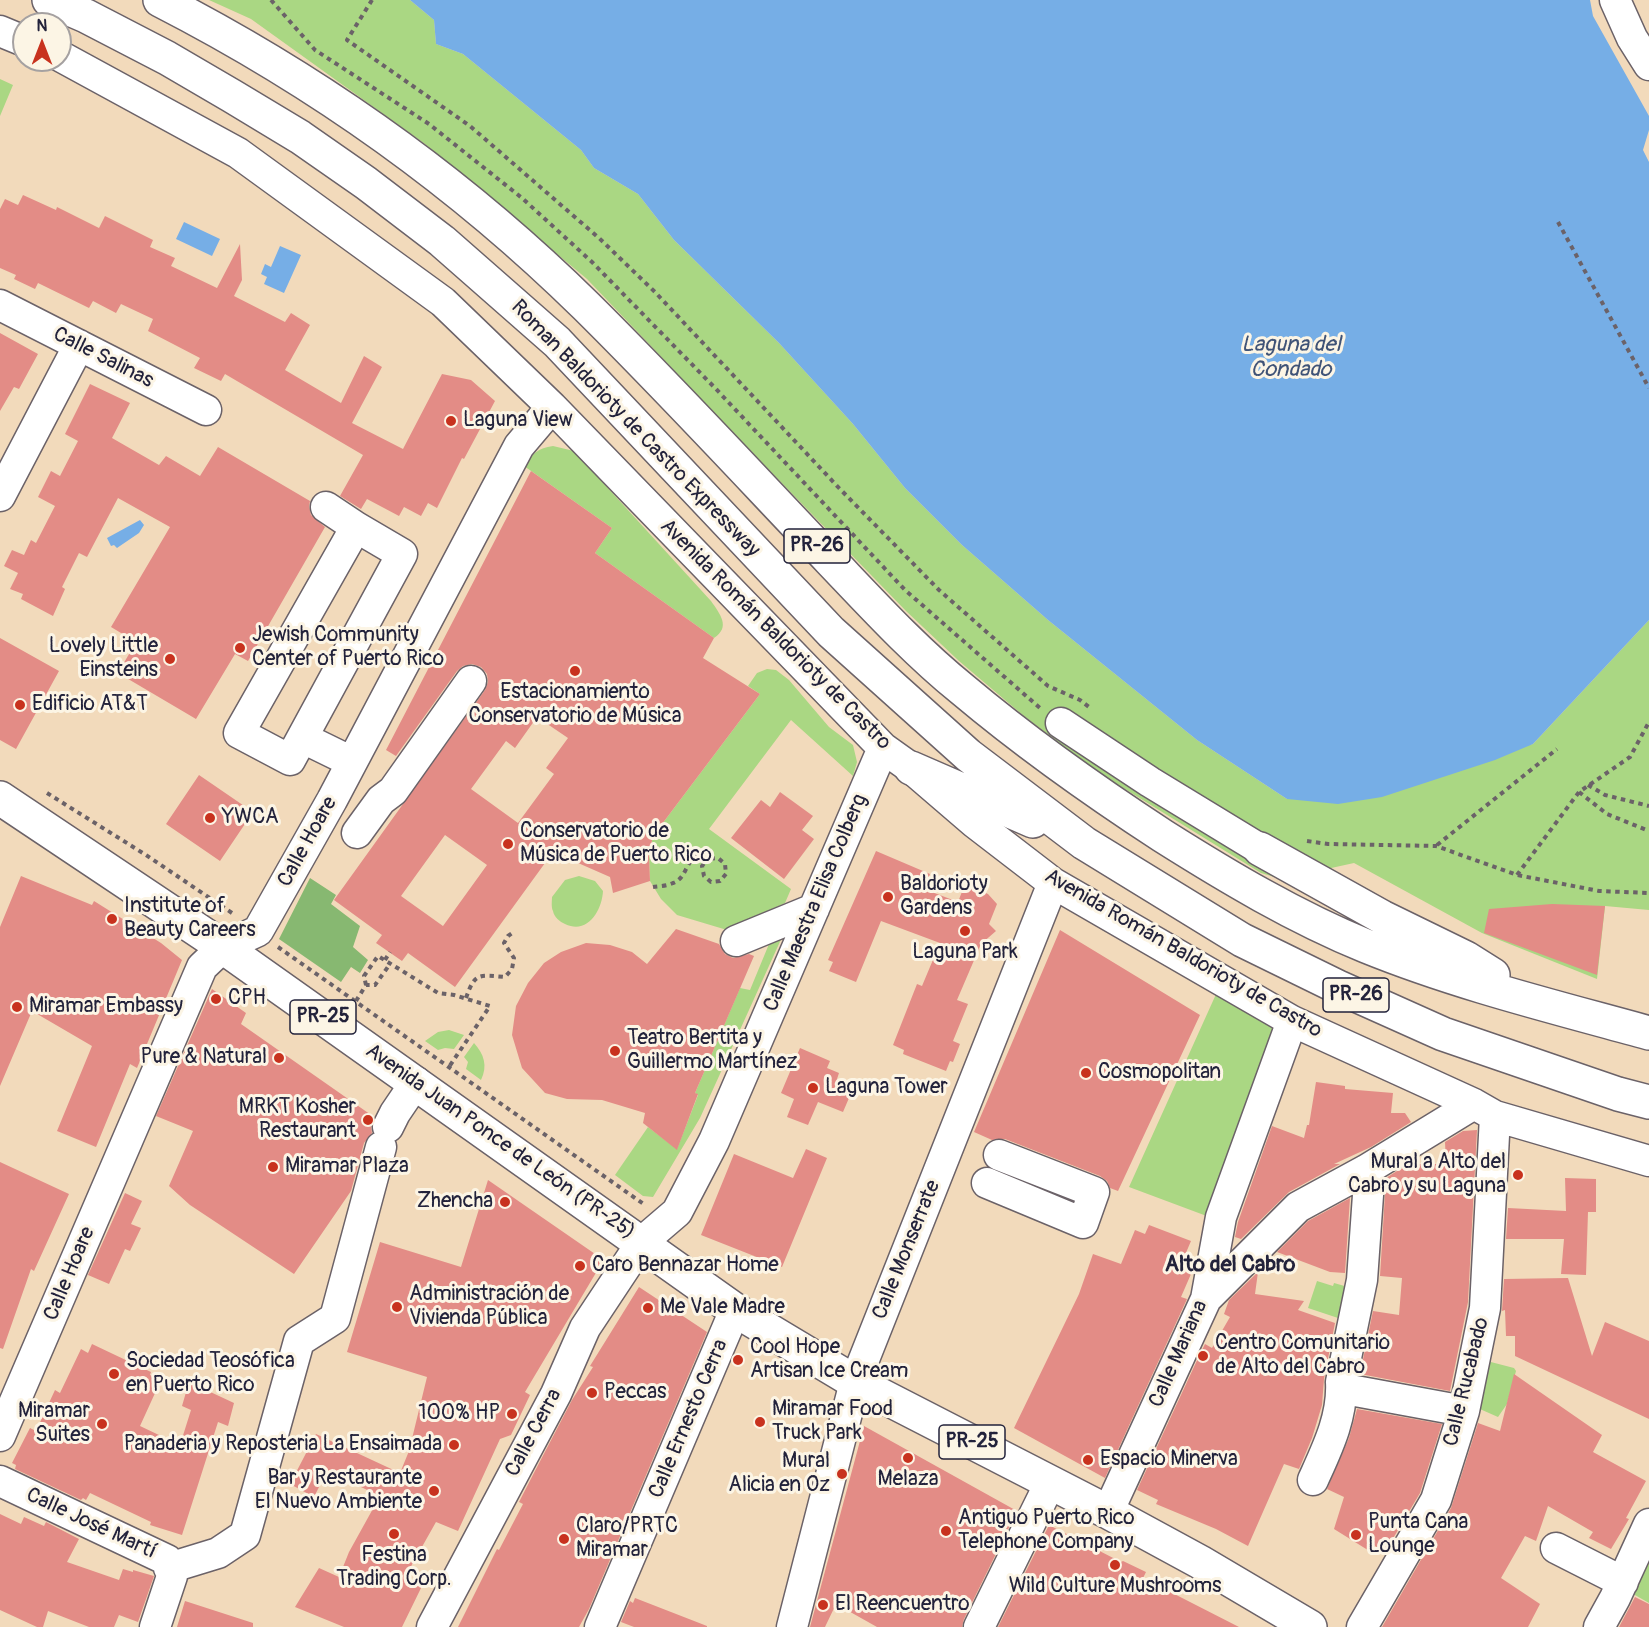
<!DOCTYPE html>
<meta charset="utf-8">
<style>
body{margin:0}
#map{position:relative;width:1649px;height:1627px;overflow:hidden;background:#f2dabb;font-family:Pangolin,sans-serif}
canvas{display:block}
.north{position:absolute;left:12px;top:12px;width:60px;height:60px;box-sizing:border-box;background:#fcf5e5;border:2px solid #a5a1a1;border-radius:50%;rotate:0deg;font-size:16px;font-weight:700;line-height:24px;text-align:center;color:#22223b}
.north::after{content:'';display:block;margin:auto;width:21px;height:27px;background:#c8321e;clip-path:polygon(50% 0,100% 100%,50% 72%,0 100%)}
</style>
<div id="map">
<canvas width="1649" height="1627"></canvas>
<div class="north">N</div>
</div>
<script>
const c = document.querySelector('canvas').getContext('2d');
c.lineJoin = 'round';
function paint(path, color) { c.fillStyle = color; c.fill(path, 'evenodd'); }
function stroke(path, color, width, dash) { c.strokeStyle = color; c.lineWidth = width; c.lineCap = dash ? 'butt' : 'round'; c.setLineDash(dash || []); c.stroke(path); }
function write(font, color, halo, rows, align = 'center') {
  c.font = font + ' Pangolin,sans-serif'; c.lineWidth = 6; c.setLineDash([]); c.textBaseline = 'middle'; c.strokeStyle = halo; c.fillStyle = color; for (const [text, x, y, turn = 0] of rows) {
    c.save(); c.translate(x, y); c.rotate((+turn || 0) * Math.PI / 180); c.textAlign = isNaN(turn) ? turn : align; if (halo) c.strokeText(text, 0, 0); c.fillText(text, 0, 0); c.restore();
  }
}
const green = new Path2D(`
 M209,0H410L434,20L436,44L463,54L581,150L594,168L638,194L674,240L779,343L853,424L905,488L962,545L1048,620L1197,740L1287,799L1533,744L1649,620V910L1605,906L1597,979L1482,933L1354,863L1281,879L1261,873L1099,773L1025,717L959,661L906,611L769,470L587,279L425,144L251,19Z
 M0,79L13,85L0,116Z
 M553,446L574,451L711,601C720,614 731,627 714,638L595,553L612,528L524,466C532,454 538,448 553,446Z
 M767,669L776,670L789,680L829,727L853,745L857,762L853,776L791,720L709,829L791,889L785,903L727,930L677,915L661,899L650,881L649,855L653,836L760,694L748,686L757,673Z
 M579,876L595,881L603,891C602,910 588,935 565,924C560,922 554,917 553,911C551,907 552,901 552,897L565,880Z
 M783,935L700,1118L653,1197L643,1196L615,1175L648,1127L677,1149L698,1095L695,1093L740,988L750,990L769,944Z
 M1217,992L1280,1025L1212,1218L1129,1187Z
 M449,1030L464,1035L454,1049L445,1048L438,1050L425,1041L438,1032Z
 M474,1043C484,1054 488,1066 481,1080L466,1069L468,1062L464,1057Z
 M1317,1281L1333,1286L1334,1283L1348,1287L1338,1318L1308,1308Z
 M1487,1361L1514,1368L1516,1371L1507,1404L1498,1417L1473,1406Z
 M1644,1560L1649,1562V1603L1628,1591Z`);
const forest = new Path2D(`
 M310,878L336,895L331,904L360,926L353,947L368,960L360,973L351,967L341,982L279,939Z`);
const water = new Path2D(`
 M410,0H1590L1593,16L1649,116V130L1643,150L1649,162V620L1533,744L1495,760L1382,797L1338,804L1287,799L1197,740L1048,620L962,545L905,488L853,424L779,343L674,240L638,194L594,168L581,150L463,54L436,44L434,20Z
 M184,222L220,239L212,256L176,239Z
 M280,246L301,255L284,293L264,284L267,277L261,274L265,264L271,267Z
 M140,520L144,525L139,533L117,548L114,545L111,546L107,538Z`);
const building = new Path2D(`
 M23,195L56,210L57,207L99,228L105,216L153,240L150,247L175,258L171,266L217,288L240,244L242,280L234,296L285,322L291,313L310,325L285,370L341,403L364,356L382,367L352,423L403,449L442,374L471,380L495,401L464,459L462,458L437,508L428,503L421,516L404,507L399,516L367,499L361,509L340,496L363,455L225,374L221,381L194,368L200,358L148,331L153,319L121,304L116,313L93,301L89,308L38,283L35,289L14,279L16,275L0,268V209L5,199L18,205Z
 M0,333L38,354L19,389L14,387L0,411Z
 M90,384L130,403L112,438L159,465L166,456L200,476L218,447L310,501L309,506L311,515L325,527L248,661L235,654L196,719L118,673L136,642L111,627L170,527L118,498L87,557L79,553L62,587L65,589L53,616L21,599L23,594L10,589L18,573L4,566L12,550L24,555L31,540L36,543L55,506L38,497L51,471L60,476L78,441L65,434Z
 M531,471L612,528L595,553L714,638L703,658L760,694L653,836L649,855L650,881L613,893L610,877L553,852L455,987L408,953L402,961L376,943L382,935L334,900L485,690L488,682L487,674L481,667L472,664L463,666L457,671L396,756L386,750ZM537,717L568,738L546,768L554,774L518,823L471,789L506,741L515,748ZM445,835L487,865L443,926L401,896Z
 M0,638L59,671L16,749L0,740Z
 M199,775L253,812L220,861L166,824Z
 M780,792L813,816L802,830L814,839L784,879L731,838L761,800L770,807Z
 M876,851L930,874L924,889L958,902L963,889H977L988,894L997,904L989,924L996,931L981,944L957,1000L968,1004L953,1041L960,1044L953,1062L950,1061L946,1071L903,1054L904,1050L893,1045L917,984L922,986L940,943L881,921L856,982L829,971L833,962L828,960Z
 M21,876L92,905L94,901L161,943L182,960L137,1068L130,1064L96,1147L57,1131L92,1046L32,1011L0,1086V927Z
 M1552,904L1605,906L1597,975L1484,933L1489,909Z
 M676,929L719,944L725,954L733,958L749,954L754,956L695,1093L698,1094L677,1150L643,1123L645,1113L602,1100L567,1099L545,1093L522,1068L512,1035L516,1006L528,983L544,963L561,952L586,943L610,945L632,952L647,964Z
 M1060,930L1200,1015L1118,1191L1110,1188L1107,1181L1100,1176L1005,1139L992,1140L974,1132Z
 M212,989L246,1013L241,1024L374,1117L371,1127L372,1133L364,1143L351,1191L294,1274L190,1205L169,1186L193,1131L156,1116Z
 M800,1048L830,1061L827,1068L839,1073L835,1085L852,1091L843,1112L818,1102L808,1125L787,1117L794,1099L781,1093Z
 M1316,1082L1345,1086V1089L1393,1093L1391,1113H1405L1411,1122L1371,1147L1334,1164H1340L1289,1192L1241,1239L1235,1237L1238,1222L1272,1126L1304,1138L1307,1125H1309Z
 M1477,1130L1468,1302L1450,1391L1360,1374L1373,1311L1399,1315L1402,1278L1380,1276L1386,1178L1408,1164H1439V1162L1446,1163L1445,1142L1463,1131Z
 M806,1149L827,1158L782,1267L701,1235L734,1154L793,1178Z
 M0,1162L69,1194L34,1271L31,1269L3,1349L0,1348Z
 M1565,1178L1596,1179V1212H1588L1586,1275L1561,1274L1564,1239H1506L1508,1208L1566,1211Z
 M488,1180L598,1256L600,1266L525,1392L530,1395L511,1435L500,1439L458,1531L436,1522L405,1577L422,1586L402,1627H344L295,1607L319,1568L339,1577L349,1552L380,1496L327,1471L314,1497L290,1484L316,1434L400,1473L409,1451L427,1377L347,1352L380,1242L461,1267Z
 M125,1193L142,1201L131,1224L141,1228L130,1251L125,1249L109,1284L88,1275Z
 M1350,1198L1345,1273L1330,1272L1277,1252L1308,1221Z
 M1149,1225L1191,1241L1179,1269L1191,1274L1181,1297L1187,1299L1105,1478L1014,1428L1079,1294L1093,1254L1121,1264L1135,1230L1145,1234Z
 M1258,1272L1255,1294L1304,1301L1298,1310L1335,1323L1324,1379L1322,1405L1312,1438L1299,1469L1284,1464L1248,1546L1216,1529L1156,1504L1158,1500L1137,1490L1199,1356L1205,1344L1212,1348L1230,1317L1224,1314L1229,1300Z
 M1568,1278L1592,1356L1605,1322L1649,1341V1419L1515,1356V1336H1506L1505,1310L1502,1311L1504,1279Z
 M639,1287L707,1332L589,1609L579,1627H458L497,1549L499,1550L523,1504L519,1502L536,1469L572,1400L593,1367L590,1366Z
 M92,1344L151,1372L150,1375L161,1380L140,1426L180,1445L191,1410L182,1406L189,1382L234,1403L228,1426L218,1422L182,1535L150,1525L151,1522L90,1493L86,1500L83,1498L81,1500L15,1469L16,1465L12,1463L30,1428L36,1431L55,1390L60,1393L81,1349L88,1353Z
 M1514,1374L1602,1435L1593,1452L1646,1481L1626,1518L1629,1519L1611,1549L1589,1538L1593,1532L1548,1506L1536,1541L1525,1536L1501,1578L1540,1604L1528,1627H1382L1451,1508L1478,1423L1500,1431Z
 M1357,1409L1442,1424L1420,1493L1385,1552L1375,1546L1371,1552L1334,1529L1344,1497L1327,1489L1349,1438Z
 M864,1426L1017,1511L964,1619L962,1627H877L836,1604L825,1627H810Z
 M0,1514L21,1524L24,1517L44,1526L46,1522L79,1539L67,1562L119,1580L123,1569L133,1572V1570L154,1576L138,1622L119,1615L114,1627H89L48,1611L43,1627H37L0,1610Z
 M1049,1525L1121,1562L1123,1561L1146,1572L1143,1578L1239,1627H998Z
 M1635,1597L1649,1604V1627H1619Z
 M635,1598L707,1626V1627H634L621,1622L630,1601L633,1603Z
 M185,1601L253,1623V1627H177Z`);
const path = new Path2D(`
 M271,0L315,50L429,124L522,198L592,262L716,389L905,590L1040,708
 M372,0L347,40L470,126L599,238L655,292L839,488L939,590L1048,686L1080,700L1089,707
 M1558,222L1649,388
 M1588,785L1605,795L1649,806
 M1579,792L1607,814L1649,831
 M47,793L146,855L232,913
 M1307,841L1328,844L1436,846L1517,875L1599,891L1649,893
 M1437,845L1557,749
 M1517,875L1579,792L1630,757L1649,722
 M653,887C659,886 667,886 673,883C687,878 684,863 698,855L708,859L718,858L725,864L726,874L720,881L711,882L704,876L702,866L708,859
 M278,947L645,1205
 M385,960L390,952
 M366,985L364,976L378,956L438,993L454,995L490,1006L449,1067
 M466,998C475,972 479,975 505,977L512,969L514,958L504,943L508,936L515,931
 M356,1001L366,985H375L390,964`);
const minor = new Path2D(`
 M1615,0L1632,38L1649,65
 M0,31L24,41
 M60,56L238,153L443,302L552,407L883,748L911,768L975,823L1053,883L1292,1021L1474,1104L1495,1116L1649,1161
 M0,305L206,410
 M0,496L79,345
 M326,507L356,527
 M356,527L402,554L290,760L239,733Z
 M1061,723L1150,782L1260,849
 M303,738L352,762
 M357,833L381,800L393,791L471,681
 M736,941L814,909
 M388,1127L395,1113L416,1082
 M1366,1170L1369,1181L1362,1280L1341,1382L1350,1390L1464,1411
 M987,1183L1083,1223L1094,1192L999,1155
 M1206,1299L1298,1207L1366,1170L1474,1104
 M0,1436L202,967L223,947L258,931L332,800L519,446L552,407
 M1313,1480C1327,1449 1343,1417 1341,1382
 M0,1481L167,1560L172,1576L155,1627
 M1108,1512L1206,1299L1221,1217L1292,1021
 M1556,1548L1623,1582
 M169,1568L218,1553L245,1535L299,1341L335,1318L381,1147
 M432,1627L556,1394L585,1328L642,1242L677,1212L714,1141L883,748
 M600,1627L735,1310
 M792,1627L855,1382L1053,883
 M979,1627L1050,1483
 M1362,1627L1436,1500L1464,1411L1485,1308L1495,1116
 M1599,1627L1615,1598L1649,1524`);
const major = new Path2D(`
 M0,798L223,947L735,1310L855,1382L1108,1512L1200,1562L1310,1627`);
const highway = new Path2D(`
 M49,0L86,16L167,58L232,96L300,137L366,183L442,241L557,342L831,632L968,755L1084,843L1242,940L1338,987L1443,1034L1618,1094L1649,1102
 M160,0C316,80 461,183 586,306C669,388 749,475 830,560C872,604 914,650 962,689C1025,742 1094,791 1163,836C1228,877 1295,917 1366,946C1457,983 1555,1007 1649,1033
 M911,768L1033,821
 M1260,849L1382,917L1466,958L1493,975`);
const markers = [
 [451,421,6,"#c8321e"],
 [240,648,6,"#c8321e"],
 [170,659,6,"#c8321e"],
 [575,671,6,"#c8321e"],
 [20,705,6,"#c8321e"],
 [210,818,6,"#c8321e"],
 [508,844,6,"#c8321e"],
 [888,897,6,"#c8321e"],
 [112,919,6,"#c8321e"],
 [965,931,6,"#c8321e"],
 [216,999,6,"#c8321e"],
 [17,1007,6,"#c8321e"],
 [615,1051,6,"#c8321e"],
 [279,1058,6,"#c8321e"],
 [1086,1073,6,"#c8321e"],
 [813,1088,6,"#c8321e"],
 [368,1120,6,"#c8321e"],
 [273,1167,6,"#c8321e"],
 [1518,1175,6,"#c8321e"],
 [505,1202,6,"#c8321e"],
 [580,1266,6,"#c8321e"],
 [397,1307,6,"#c8321e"],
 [648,1308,6,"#c8321e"],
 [1203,1356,6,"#c8321e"],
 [738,1360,6,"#c8321e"],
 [114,1374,6,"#c8321e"],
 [592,1393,6,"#c8321e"],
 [512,1414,6,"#c8321e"],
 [760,1422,6,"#c8321e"],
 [102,1424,6,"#c8321e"],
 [454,1445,6,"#c8321e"],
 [908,1458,6,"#c8321e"],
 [1088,1460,6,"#c8321e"],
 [842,1474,6,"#c8321e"],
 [434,1491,6,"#c8321e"],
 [946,1531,6,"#c8321e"],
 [394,1534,6,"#c8321e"],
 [1356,1535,6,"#c8321e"],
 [564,1539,6,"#c8321e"],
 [1115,1565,6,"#c8321e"],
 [823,1605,6,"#c8321e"]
];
const shields = [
 [817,546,66],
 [1356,995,66],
 [323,1017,66],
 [972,1442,66]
];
const shieldNames = [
 ["PR-26",817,546],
 ["PR-26",1356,995],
 ["PR-25",323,1017],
 ["PR-25",972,1442]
];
const streetNames = [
 ["Calle Salinas",103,358,27],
 ["Roman Baldorioty de Castro Expressway",635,429,46],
 ["Avenida Román Baldorioty de Castro",775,635,45],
 ["Calle Hoare",308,842,-61],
 ["Calle Maestra Elisa Colberg",816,903,-67],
 ["Avenida Román Baldorioty de Castro",1183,954,30],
 ["Avenida Juan Ponce de León (PR-25)",500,1142,35],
 ["Calle Monserrate",907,1250,-68],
 ["Calle Hoare",70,1274,-67],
 ["Calle Mariana",1179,1354,-66],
 ["Calle Rucabado",1467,1382,-76],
 ["Calle Ernesto Cerra",689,1419,-67],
 ["Calle Cerra",534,1433,-62],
 ["Calle José Martí",91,1524,25]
];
const poiNames = [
 ["Laguna View",463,421],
 ["Jewish Community",252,636],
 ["Center of Puerto Rico",252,660],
 ["Lovely Little",158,647,"right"],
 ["Einsteins",158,671,"right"],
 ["Estacionamiento",575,693,"center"],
 ["Conservatorio de Música",575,717,"center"],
 ["Edificio AT&T",32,705],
 ["YWCA",222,818],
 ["Conservatorio de",520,832],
 ["Música de Puerto Rico",520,856],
 ["Baldorioty",900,885],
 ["Gardens",900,909],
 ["Institute of",124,907],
 ["Beauty Careers",124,931],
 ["Laguna Park",965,953,"center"],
 ["CPH",228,999],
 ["Miramar Embassy",29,1007],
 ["Teatro Bertita y",627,1039],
 ["Guillermo Martínez",627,1063],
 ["Pure & Natural",267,1058,"right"],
 ["Cosmopolitan",1098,1073],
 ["Laguna Tower",825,1088],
 ["MRKT Kosher",356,1108,"right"],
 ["Restaurant",356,1132,"right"],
 ["Mural a Alto del",1506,1163,"right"],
 ["Cabro y su Laguna",1506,1187,"right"],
 ["Miramar Plaza",285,1167],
 ["Zhencha",493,1202,"right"],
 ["Caro Bennazar Home",592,1266],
 ["Administración de",409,1295],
 ["Vivienda Pública",409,1319],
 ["Me Vale Madre",660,1308],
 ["Centro Comunitario",1215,1344],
 ["de Alto del Cabro",1215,1368],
 ["Cool Hope",750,1348],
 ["Artisan Ice Cream",750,1372],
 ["Sociedad Teosófica",126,1362],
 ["en Puerto Rico",126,1386],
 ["Peccas",604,1393],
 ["Miramar Food",772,1410],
 ["Truck Park",772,1434],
 ["Miramar",90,1412,"right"],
 ["Suites",90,1436,"right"],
 ["100% HP",500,1414,"right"],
 ["Panaderia y Reposteria La Ensaimada",442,1445,"right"],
 ["Espacio Minerva",1100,1460],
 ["Mural",830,1462,"right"],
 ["Alicia en Oz",830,1486,"right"],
 ["Bar y Restaurante",422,1479,"right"],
 ["El Nuevo Ambiente",422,1503,"right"],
 ["Melaza",908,1480,"center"],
 ["Antiguo Puerto Rico",958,1519],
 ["Telephone Company",958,1543],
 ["Punta Cana",1368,1523],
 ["Lounge",1368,1547],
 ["Claro/PRTC",576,1527],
 ["Miramar",576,1551],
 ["Festina",394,1556,"center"],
 ["Trading Corp.",394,1580,"center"],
 ["Wild Culture Mushrooms",1115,1587,"center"],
 ["El Reencuentro",835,1605]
];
const waterNames = [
 ["Laguna del",1291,345],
 ["Condado",1291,370]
];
const neighbourhoodNames = [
 ["Alto del Cabro",1230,1265]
];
paint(green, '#aad783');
paint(forest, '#87b871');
paint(water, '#76aee6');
paint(building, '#e38c86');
stroke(minor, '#6b6268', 33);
stroke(major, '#6b6268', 36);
stroke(highway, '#6b6268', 36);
stroke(path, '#6b6268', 4, [4.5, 4.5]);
stroke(minor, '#fff', 30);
stroke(major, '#fff', 33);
stroke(highway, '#fff', 33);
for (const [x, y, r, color] of markers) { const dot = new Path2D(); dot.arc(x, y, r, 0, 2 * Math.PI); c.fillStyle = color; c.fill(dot); stroke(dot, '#fcf5e5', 2); }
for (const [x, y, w] of shields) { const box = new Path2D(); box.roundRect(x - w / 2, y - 17, w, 34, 4.5); c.fillStyle = '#fcf5e5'; c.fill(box); stroke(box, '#22223b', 1.5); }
write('bold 20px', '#22223b', null, shieldNames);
write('21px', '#22223b', '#fcf5e5', streetNames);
write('21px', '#22223b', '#fcf5e5', poiNames, 'left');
write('italic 22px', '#3f5377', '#fcf5e5', waterNames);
write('bold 22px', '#22223b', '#fcf5e5', neighbourhoodNames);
</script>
